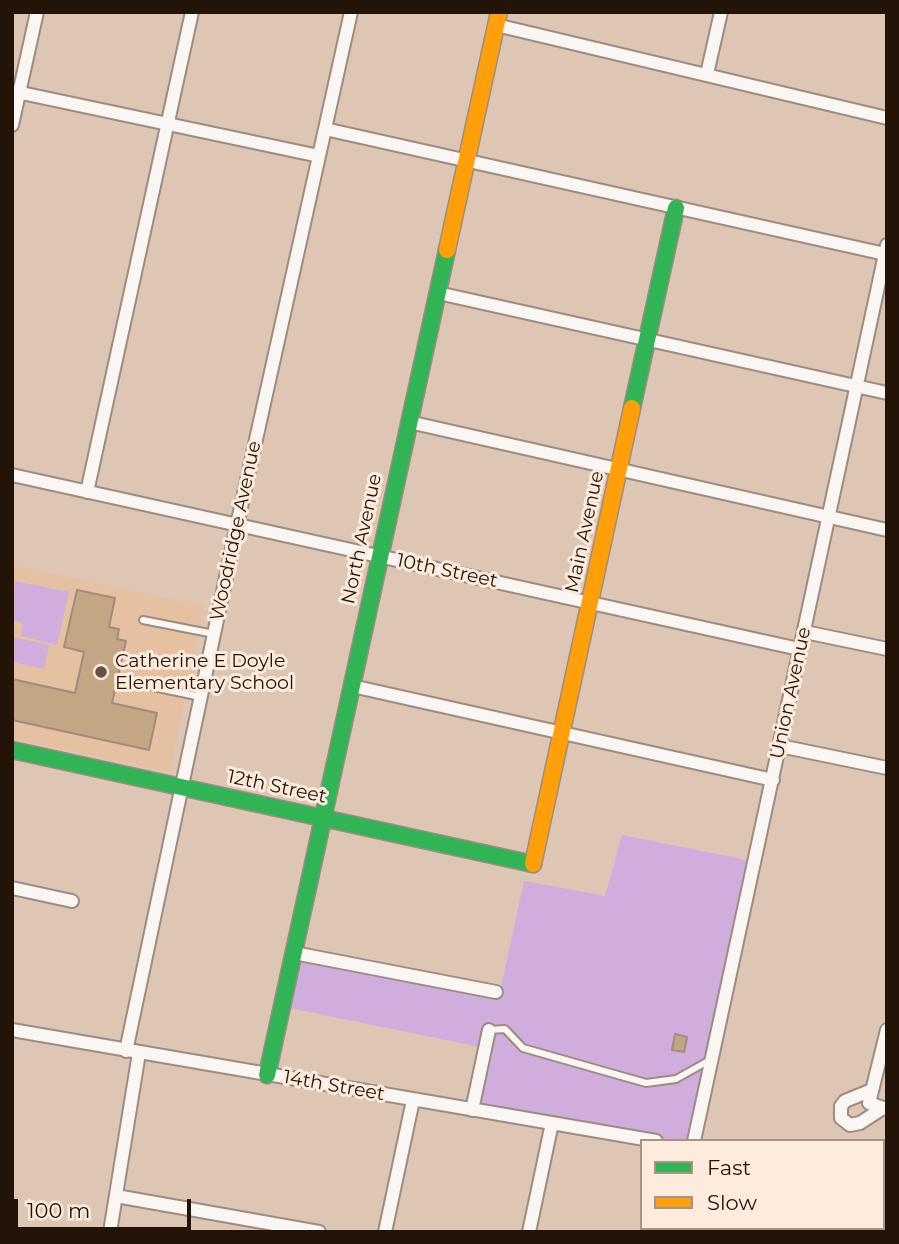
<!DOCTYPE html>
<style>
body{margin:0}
#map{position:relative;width:899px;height:1244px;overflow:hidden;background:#dec6b4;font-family:Montserrat,sans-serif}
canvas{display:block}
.frame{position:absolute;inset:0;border:14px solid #231407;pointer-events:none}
.legend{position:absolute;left:640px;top:1139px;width:245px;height:91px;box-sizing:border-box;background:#fdebdd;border:2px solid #a69587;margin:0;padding:9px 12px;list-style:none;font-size:21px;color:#231407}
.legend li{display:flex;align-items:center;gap:14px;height:35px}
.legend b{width:35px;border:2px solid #a69587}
.scale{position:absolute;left:14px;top:1199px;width:177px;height:32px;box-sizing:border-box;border:4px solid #231407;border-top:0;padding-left:9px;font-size:21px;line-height:24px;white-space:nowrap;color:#231407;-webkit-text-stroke:5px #fdebdd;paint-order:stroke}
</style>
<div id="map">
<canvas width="899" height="1244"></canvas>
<div class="frame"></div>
<ul class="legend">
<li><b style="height:9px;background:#30b455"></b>Fast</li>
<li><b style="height:9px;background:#ff9f0a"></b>Slow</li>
</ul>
<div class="scale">100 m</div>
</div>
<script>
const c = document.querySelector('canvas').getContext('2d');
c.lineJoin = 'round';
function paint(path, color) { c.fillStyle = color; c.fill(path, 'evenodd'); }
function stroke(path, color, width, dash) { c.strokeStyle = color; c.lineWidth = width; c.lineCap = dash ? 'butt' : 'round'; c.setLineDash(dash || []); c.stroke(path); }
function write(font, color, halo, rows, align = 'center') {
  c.font = font + ' Montserrat,sans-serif'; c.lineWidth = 6; c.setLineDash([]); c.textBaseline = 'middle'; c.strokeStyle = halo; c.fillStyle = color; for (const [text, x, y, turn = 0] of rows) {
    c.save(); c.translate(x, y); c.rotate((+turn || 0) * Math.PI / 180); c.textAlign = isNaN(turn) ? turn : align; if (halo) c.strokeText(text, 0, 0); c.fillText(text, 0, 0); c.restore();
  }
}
const built = new Path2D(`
 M12,565L204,606L170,772L12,738Z`);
const green = new Path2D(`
 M15,581L69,592L57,645L21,636L23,623L12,620Z
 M12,637L49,645L44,669L12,662Z
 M622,835L752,861L690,1141H642L469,1108L485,1048L280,1006L292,949L499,996L524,881L605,896Z`);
const building = new Path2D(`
 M77,590L115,598L109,627L119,629L117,639L126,641L112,703L157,713L149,750L12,720V679L75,693L84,652L64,647Z
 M675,1034L687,1037L684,1052L672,1050Z`);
const lane = new Path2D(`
 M143,620L214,634
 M153,687L201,697
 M489,1030L505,1029L523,1048L646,1083L676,1079L710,1060`);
const street = new Path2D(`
 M496,25L887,118
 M707,74L721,12
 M12,91L319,156
 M12,125L37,12
 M325,129L885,254
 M438,293L887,393
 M409,422L887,530
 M12,475L799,649
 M87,492L192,12
 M805,632L887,649
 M352,686L773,780
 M780,746L887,768
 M12,888L72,901
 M294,953L496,992
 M12,1030L656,1141
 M126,1051L237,525L351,12
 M872,1090L845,1101L841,1106V1118L850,1125L860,1123L883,1108
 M886,1109L869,1103L887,1030
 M472,1110L489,1030
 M694,1141L887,245
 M116,1196L319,1232
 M110,1232L139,1053
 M385,1232L413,1100
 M529,1232L552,1123
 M675,1232V1228`);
const fast = new Path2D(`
 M632,408L676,208
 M12,750L533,864
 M267,1075L447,250`);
const slow = new Path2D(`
 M447,250L499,12
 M533,864L632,408`);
const markers = [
 [101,672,7,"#645244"]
];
const streetNames = [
 ["Woodridge Avenue",236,531,-78],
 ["Main Avenue",585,532,-78],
 ["North Avenue",362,539,-78],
 ["10th Street",447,571,12],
 ["Union Avenue",791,693,-78],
 ["12th Street",277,787,12],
 ["14th Street",334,1086,10]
];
const poiNames = [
 ["Catherine E Doyle",115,661],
 ["Elementary School",115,683]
];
paint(built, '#e5c0a1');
paint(green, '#cfaddc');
paint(building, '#c4a584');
stroke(building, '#9f8d7e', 2);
stroke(lane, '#9e8c7e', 10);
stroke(street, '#9e8c7e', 16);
stroke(fast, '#9e8c7e', 19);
stroke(slow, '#9e8c7e', 19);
stroke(lane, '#faf6f4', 6);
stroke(street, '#faf6f4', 12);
stroke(fast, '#30b455', 16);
stroke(slow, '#ff9f0a', 16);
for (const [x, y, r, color] of markers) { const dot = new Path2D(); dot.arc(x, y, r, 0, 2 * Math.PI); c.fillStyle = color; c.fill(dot); stroke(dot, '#fdebdd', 2.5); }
write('19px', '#231407', '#fdebdd', streetNames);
write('19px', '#231407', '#fdebdd', poiNames, 'left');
</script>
